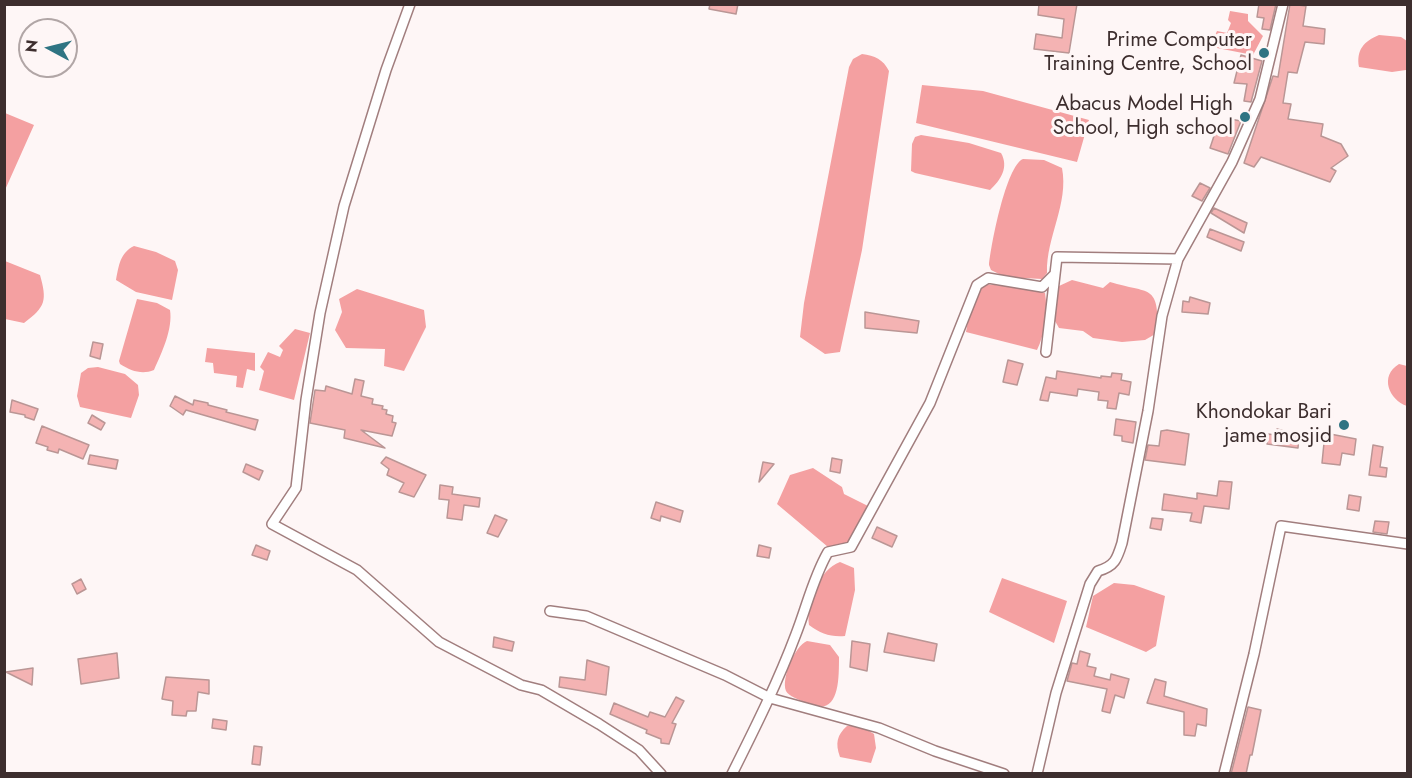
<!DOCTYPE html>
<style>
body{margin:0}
#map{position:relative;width:1412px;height:778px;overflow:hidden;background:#fef6f6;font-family:Jost,sans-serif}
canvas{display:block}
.frame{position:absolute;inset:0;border:6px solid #3d2e2e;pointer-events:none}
.north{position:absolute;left:18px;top:18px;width:60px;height:60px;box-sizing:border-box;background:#fef6f6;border:2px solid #b1a6a6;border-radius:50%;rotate:277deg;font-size:16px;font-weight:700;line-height:24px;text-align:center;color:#3d2e2e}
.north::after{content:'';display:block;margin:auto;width:21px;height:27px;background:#2f7483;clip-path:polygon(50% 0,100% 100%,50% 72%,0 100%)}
</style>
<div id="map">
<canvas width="1412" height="778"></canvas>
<div class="frame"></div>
<div class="north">N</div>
</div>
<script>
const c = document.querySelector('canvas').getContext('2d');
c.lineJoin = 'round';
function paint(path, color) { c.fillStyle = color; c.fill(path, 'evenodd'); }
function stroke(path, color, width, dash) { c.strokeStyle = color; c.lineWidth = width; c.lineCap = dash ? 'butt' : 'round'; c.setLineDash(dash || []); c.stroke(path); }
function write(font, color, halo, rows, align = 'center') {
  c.font = font + ' Jost,sans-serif'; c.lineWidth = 6; c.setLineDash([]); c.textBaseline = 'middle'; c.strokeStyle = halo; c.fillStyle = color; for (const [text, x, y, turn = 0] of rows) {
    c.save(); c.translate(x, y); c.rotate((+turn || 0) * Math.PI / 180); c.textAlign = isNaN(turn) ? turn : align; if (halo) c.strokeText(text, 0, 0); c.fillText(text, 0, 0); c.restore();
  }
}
const water = new Path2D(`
 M1230,11L1248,14V21L1263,36L1253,55L1217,48L1212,42L1217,31L1227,33L1231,23L1228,20Z
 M1379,35L1401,37L1407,41L1406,70L1392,72L1359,67C1356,50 1364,41 1379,35Z
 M862,54C875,56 883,59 889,71L862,250L840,352L825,354L800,337L804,303L849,67L853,59Z
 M922,85L983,91L1089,120L1077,162L916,123Z
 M5,113L34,125L5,190Z
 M921,135L969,143L1001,153C1009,167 1001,180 990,190L915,173L911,171L912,144L915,137Z
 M1023,159L1044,160L1062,168C1069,204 1046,237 1047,273L1042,279L1005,277L991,270L989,265C991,245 1006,166 1023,159Z
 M134,246L156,252L175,261L178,270L172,300L136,292L116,280C119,265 120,253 134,246Z
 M5,261L40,275C47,300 46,307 24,323L5,319Z
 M1072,280L1103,288L1110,282C1149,294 1160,283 1157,333L1145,340L1122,342L1093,338L1083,331L1059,328L1055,321L1059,286Z
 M983,284L1029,288L1045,293C1048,310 1045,334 1037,350L966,332L970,309Z
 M357,289L424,310L426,327L404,371L384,366L385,349L346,348L335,330L342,312L339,299Z
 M137,299L157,303L170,310C173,329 162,352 154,370C142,375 131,371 120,364L119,361Z
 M295,329L310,333L294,400L259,390L264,371L260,367L268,352L280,357L283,350L279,346Z
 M207,348L255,353V371L247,369L243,388L236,387L237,376L214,373L213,363L205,362Z
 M1399,364L1407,366V406C1389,400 1379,376 1399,364Z
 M98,367L125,374L138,385L139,395L131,418L80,407L77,396L81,373L88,368Z
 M813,468L842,487L844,494L868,506L851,544L828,547L777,504L790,475Z
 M840,562L854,568L855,590L845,636C830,637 821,634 809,625C806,605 819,569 840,562Z
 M1002,578L1067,601L1054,643L989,612Z
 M1114,583L1134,585L1165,596L1156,646L1146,652L1086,627L1093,596Z
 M807,641L830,645L839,657C839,682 839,719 806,703C800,700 788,696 786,691C781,678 795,646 807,641Z
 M847,726H861L874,734L876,748L871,763L840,757C835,743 837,735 847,726Z`);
const building = new Path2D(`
 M710,4H738L736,14L709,9Z
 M1039,4H1077L1069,53L1034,49L1036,34L1062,38L1064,19L1038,15Z
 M1259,4H1276L1270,30L1262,29L1264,18L1257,17Z
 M1290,4L1306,6L1303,26L1325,29L1324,44L1305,42L1297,73L1288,72L1283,103L1291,104L1288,119L1323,124L1321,136L1341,144L1348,156L1331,168L1336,171L1330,182L1261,157L1254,167L1244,163L1273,76L1278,77Z
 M1241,55L1262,61L1251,102L1244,101L1247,84L1234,83Z
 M1230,119L1241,121L1228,154L1210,148L1216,130L1229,134Z
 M1200,183L1210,188L1202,201L1192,196Z
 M1214,208L1247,223L1244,233L1211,213Z
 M1210,229L1244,242L1241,251L1207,237Z
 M1190,297L1210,303L1208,314L1182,312L1183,301L1189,302Z
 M865,312L919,321L917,333L865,328Z
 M93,342L103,344L100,359L90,356Z
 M1008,360L1023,364L1017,385L1003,382Z
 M1057,371L1101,378V376L1111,377L1112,373L1122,374L1121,380L1131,382L1129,395L1119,393L1116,409L1107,408L1108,401L1098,400L1099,392L1078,389L1077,396L1050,392L1048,401L1040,400L1046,377L1056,379Z
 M355,379L364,381L361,396L373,399L372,404L383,406L382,409L387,410L386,414L393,416L392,422L396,423L392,436L361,430L385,448L344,438L345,430L310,423L315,390L325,391L326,386L352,394Z
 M175,396L193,405L194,400L208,403V405L227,410L226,412L258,420L255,430L186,410L183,415L170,406Z
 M12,400L38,409L34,420L25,417V415L10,412Z
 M92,415L105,423L101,430L88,423Z
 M1116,419L1136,422L1133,443L1122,441V436L1114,435Z
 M42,426L89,445L83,459L59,449L58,453L47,450L48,447L36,443Z
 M1277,429L1299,435L1298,448L1267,444L1268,434L1276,435Z
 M1167,430L1189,434L1185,465L1145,460L1148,445L1159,446L1161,431Z
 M1325,433L1356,439L1354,455L1342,453L1340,465L1322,463Z
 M1373,445L1383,447L1380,467L1387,468L1386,477L1369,475Z
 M90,455L118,460L116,469L88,464Z
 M386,457L426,475L414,497L399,492L404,483L387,475L389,469L381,463Z
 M832,458L842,460L840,473L830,471Z
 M763,462L774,464L759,482Z
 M246,464L263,471L259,480L243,472Z
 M1219,481L1232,482L1229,509L1204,506L1201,523L1190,521L1192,513L1162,510L1164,494L1197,499V493L1217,496Z
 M440,485L453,487L452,494L480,498L479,507L464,505L462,520L447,518L449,500L439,499Z
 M1349,495L1361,497L1359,511L1347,509Z
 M656,502L683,511L680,522L661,516L660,521L651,518Z
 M495,515L507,520L498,537L487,533Z
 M1152,518L1163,519L1161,530L1150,528Z
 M1375,521L1389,522L1387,534L1373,532Z
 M877,527L897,536L892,547L872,538Z
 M256,545L270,551L267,560L252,555Z
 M759,545L771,548L769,558L757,556Z
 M81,579L86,589L77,594L72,584Z
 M888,633L937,644L934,661L884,652Z
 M494,637L514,642L512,651L493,647Z
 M852,641L870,644L867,671L850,667Z
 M1080,651L1090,654L1087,666L1096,668L1094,676L1110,680L1111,674L1129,679L1124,698L1115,695L1110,713L1102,711L1107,689L1067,681L1072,663L1077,664Z
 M117,653L119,678L81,684L78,659Z
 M587,660L609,667L606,695L559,687L560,677L585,680Z
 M33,668L32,685L6,672Z
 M166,677L209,680V694L198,692L196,711H187L186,716L172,715L173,701L162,699Z
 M1155,679L1166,682L1164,696L1207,709L1206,726L1197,724L1195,736L1184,735V712L1147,703Z
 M676,697L684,701L672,723L676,724L669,744L661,743V739L646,733L647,730L610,714L614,703L648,717L650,712L665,717Z
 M1248,707L1261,710L1252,755H1250L1246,774H1231Z
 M213,719L227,721L226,730L212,728Z
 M254,746L262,747L260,765L252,764Z`);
const street = new Path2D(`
 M410,4L386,70L344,206L320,313L306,400L296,488L272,524L357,570L439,642L521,685L541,690L599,724L639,750L661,774
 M1046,352L1057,257L1178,259
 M550,611L586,616L725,675L770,698L879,728L935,751L1004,774
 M732,774C755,728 778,682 796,634C807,606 813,578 828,552L851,547L930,403L977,285L988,278L1042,287L1055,274
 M1037,774L1056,693L1090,584L1098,571C1115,566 1117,559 1122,543L1148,411L1162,316L1178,259L1232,162L1260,99L1283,4
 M1224,774L1254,654L1281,526L1408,544`);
const markers = [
 [1264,53,6,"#2f7483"],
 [1245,117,6,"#2f7483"],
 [1344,425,6,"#2f7483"]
];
const poiNames = [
 ["Prime Computer",1252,41],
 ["Training Centre, School",1252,65],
 ["Abacus Model High",1233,105],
 ["School, High school",1233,129],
 ["Khondokar Bari",1332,413],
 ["jame mosjid",1332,437]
];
paint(water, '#f4a0a1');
paint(building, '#f4b3b3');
stroke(building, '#ba9695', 1.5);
stroke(street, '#a17e7e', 12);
stroke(street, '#fff', 9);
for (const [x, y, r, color] of markers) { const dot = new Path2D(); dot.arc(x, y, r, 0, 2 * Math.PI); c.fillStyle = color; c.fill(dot); stroke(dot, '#fef6f6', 2); }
write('21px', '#3d2e2e', '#fef6f6', poiNames, 'right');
</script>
